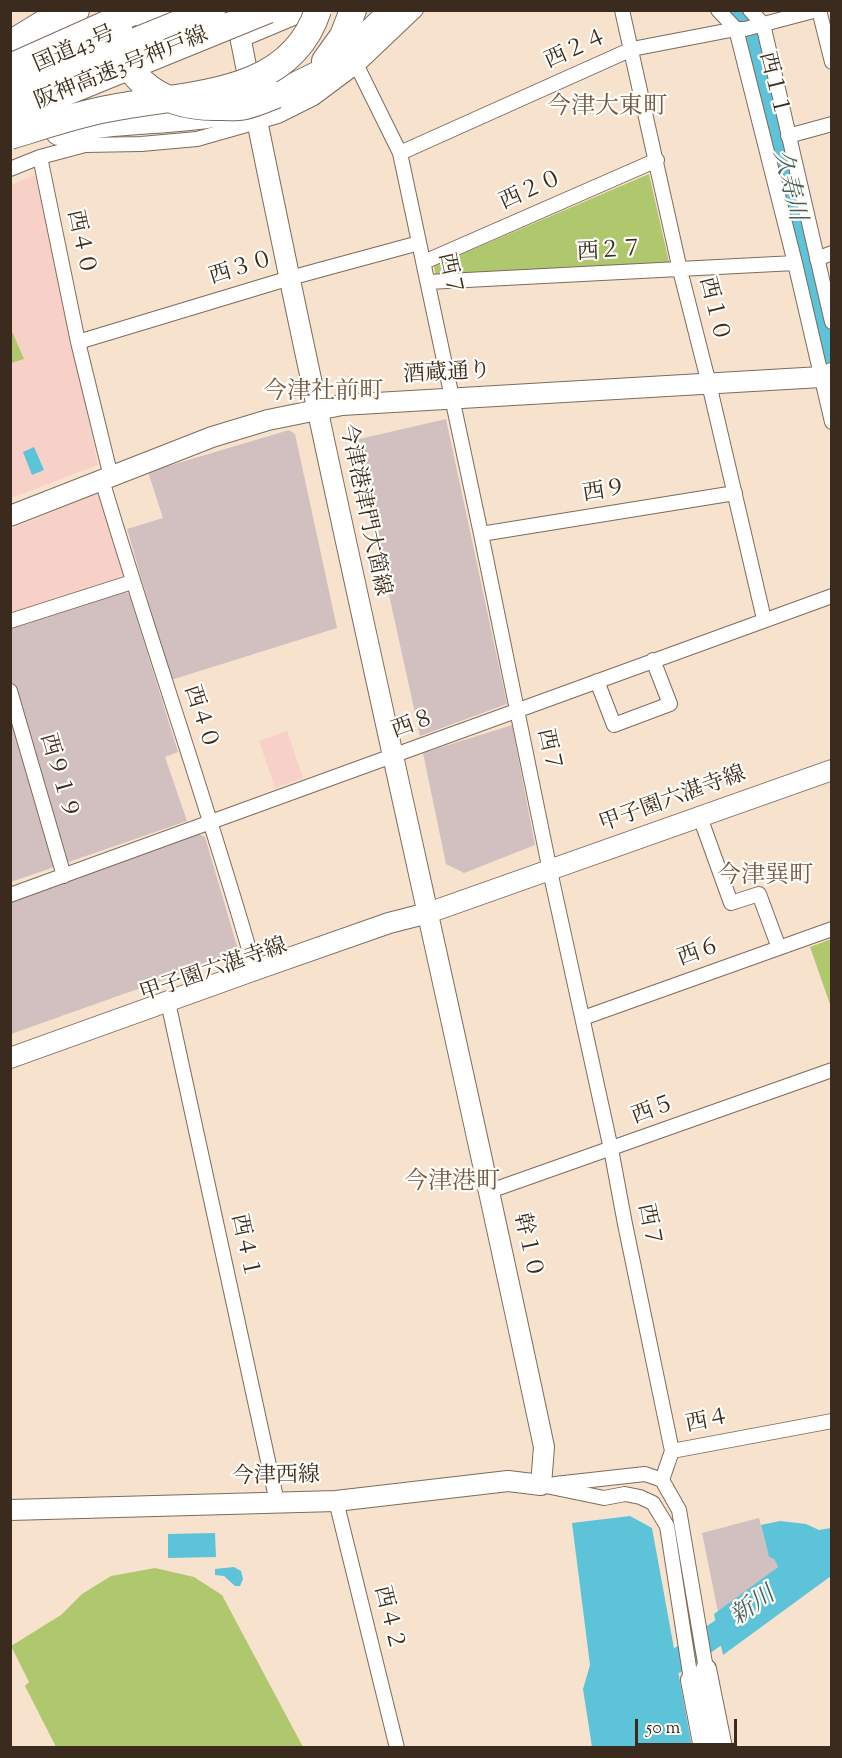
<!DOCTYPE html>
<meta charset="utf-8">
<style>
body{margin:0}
#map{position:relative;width:842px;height:1758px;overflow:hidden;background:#f7e3cd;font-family:"Sorts Mill Goudy",serif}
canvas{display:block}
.frame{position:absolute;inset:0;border:12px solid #3b2a1e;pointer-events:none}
.scale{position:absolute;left:635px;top:1719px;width:102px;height:27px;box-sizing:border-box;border:3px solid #3b2a1e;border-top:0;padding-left:8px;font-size:18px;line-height:21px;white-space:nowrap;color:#3b2a1e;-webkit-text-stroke:4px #fdfcf7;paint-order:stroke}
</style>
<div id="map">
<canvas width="842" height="1758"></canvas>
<div class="frame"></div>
<div class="scale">50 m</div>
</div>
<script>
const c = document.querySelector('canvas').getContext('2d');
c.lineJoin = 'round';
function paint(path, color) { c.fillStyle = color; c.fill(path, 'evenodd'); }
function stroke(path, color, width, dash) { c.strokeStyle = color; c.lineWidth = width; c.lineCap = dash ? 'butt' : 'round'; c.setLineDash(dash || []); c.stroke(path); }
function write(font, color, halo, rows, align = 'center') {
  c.font = font + ' "Sorts Mill Goudy","Noto Serif JP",serif'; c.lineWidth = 4.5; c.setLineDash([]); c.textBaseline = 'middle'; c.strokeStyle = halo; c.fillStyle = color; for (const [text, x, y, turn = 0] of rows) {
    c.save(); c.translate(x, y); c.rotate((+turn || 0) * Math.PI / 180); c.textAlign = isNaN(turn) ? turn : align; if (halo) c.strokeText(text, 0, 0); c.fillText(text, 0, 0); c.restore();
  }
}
const built = new Path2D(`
 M37,174L98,465L11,498V185Z
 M100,492L126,572L121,581L11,617V529Z
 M287,731L303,778L275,788L259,741Z`);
const industrial = new Path2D(`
 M446,419L507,704L420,736L355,440Z
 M289,430L295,434L337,628L171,680L127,529L163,518L148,472Z
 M123,590L129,594L178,752L165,757L187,821L11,882L10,627Z
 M512,725L535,845L464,873L446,864L423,753Z
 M199,834L205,837L239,953L11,1034V902Z
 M759,1518L769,1557L774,1559L778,1567L718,1612L702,1533Z`);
const green = new Path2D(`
 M649,174L669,262L436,277L434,266Z
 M10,327L24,359L11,363H10Z
 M831,939H832L831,1007L810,947Z
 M155,1568L194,1577L222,1595L303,1747H56L25,1686L29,1682L11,1646L61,1615L82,1594L111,1576Z`);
const water = new Path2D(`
 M34,447L44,470L32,475L23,452Z
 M630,1516L652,1528L692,1747H592L583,1689L590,1665L572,1523Z
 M780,1521L806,1524L819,1530L831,1528V1576L723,1655L714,1614L778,1567L774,1559L769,1557L761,1525Z
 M215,1533L216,1557L168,1558V1534Z
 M234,1567L241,1571L243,1579L240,1586H235L224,1576L215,1575V1569Z`);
const river = new Path2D(`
 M737,10L746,19L832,365
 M677,1661L746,1614`);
const street = new Path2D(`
 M622,10L680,270L709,384L764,619
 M718,10L736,29L795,263L832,422
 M750,10L763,24L832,322
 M819,10L832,62
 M10,37L54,10
 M357,66L400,153L481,534L550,871L611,1149L625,1224L672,1451
 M788,136L832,124
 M400,153L632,49L736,29H745L817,10
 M40,157L78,342L111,477
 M10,169L40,157L85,145L141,144L197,139L278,116L314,98L357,66L416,10
 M817,259L832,253
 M424,262L657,160
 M428,282L795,263
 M78,342L290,278L419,243
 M102,480C151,644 208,805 255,970
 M481,534L735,493
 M10,621L132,582
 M597,681L614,725L670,704L653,660
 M10,691L64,876
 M700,817L731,903L759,894L779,948
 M10,895L832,596
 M168,1002L277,1502
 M583,1018L832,929
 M490,1191L832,1070
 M662,1480L679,1510L706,1669
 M662,1480L672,1451L832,1421
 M555,1484L645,1474L662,1480
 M541,1485L604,1498L625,1494L640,1497L653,1503L667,1526L691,1680
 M336,1501L397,1748`);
const secondary = new Path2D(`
 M10,516L212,437L268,420L342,405L821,377L832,373
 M10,1058L255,970L389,923L428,913L832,770
 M10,1510L336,1501L508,1481L541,1485L544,1447C443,970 331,495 236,16
 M706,1669L722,1748
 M691,1680L704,1748`);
const highway = new Path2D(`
 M247,31L297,10
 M72,52L172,10
 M10,53L45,33L76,10
 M325,61L343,36L353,10
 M276,95L319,74L342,59L394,10
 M59,132C114,118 170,123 225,112`);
const highwayBridge = new Path2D(`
 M120,10C111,74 158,108 217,107C226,107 236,108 245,106C255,104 266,99 276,95
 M10,67L131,13
 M10,92L212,10
 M10,115L268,10
 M10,136C44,126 77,114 112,108C186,93 290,98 318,10`);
const streetNames = [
 ["国道43号",75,51,-23],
 ["西２４",577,51,-24],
 ["阪神高速3号神戸線",122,70,-22],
 ["西１１",772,85,76],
 ["西２０",532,192,-24],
 ["西４０",79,243,78],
 ["西２７",610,253,-3],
 ["西３０",242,270,-17],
 ["西７",448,275,78],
 ["西１０",712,310,76],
 ["酒蔵通り",447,375,-3],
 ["西９",605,493,-9],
 ["今津港津門大箇線",363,510,78],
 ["西４０",199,718,72],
 ["西８",414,726,-20],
 ["西７",547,751,78],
 ["西９１９",57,777,74],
 ["甲子園六湛寺線",673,801,-20],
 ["西６",700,954,-20],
 ["甲子園六湛寺線",214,972,-19],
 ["西５",654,1112,-20],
 ["西７",647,1226,79],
 ["幹１０",526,1246,78],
 ["西４１",243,1247,78],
 ["西４",708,1423,-11],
 ["今津西線",276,1478,-1],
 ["西４２",387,1619,76]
];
const neighbourhoodNames = [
 ["今津大東町",607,109],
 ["今津社前町",323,394],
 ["今津巽町",765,878],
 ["今津港町",452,1184]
];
const waterNames = [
 ["久寿川",787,186,76],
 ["新川",754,1608,-35]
];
paint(built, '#f7d1c8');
paint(industrial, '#d2bfc0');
paint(green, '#afc86e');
paint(water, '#5cc3d9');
stroke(river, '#5cc3d9', 24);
stroke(street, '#7d6b5b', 16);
stroke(secondary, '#7d6b5b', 22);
stroke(highway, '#7d6b5b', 28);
stroke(street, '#fff', 14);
stroke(secondary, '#fff', 20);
stroke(highway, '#fff', 26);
stroke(highwayBridge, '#7d6b5b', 28, []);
stroke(highwayBridge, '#fff', 26);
write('22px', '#3b2a1e', '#fdfcf7', streetNames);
write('24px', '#725846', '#fdfcf7', neighbourhoodNames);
write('italic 24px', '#47605f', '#fdfcf7', waterNames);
</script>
